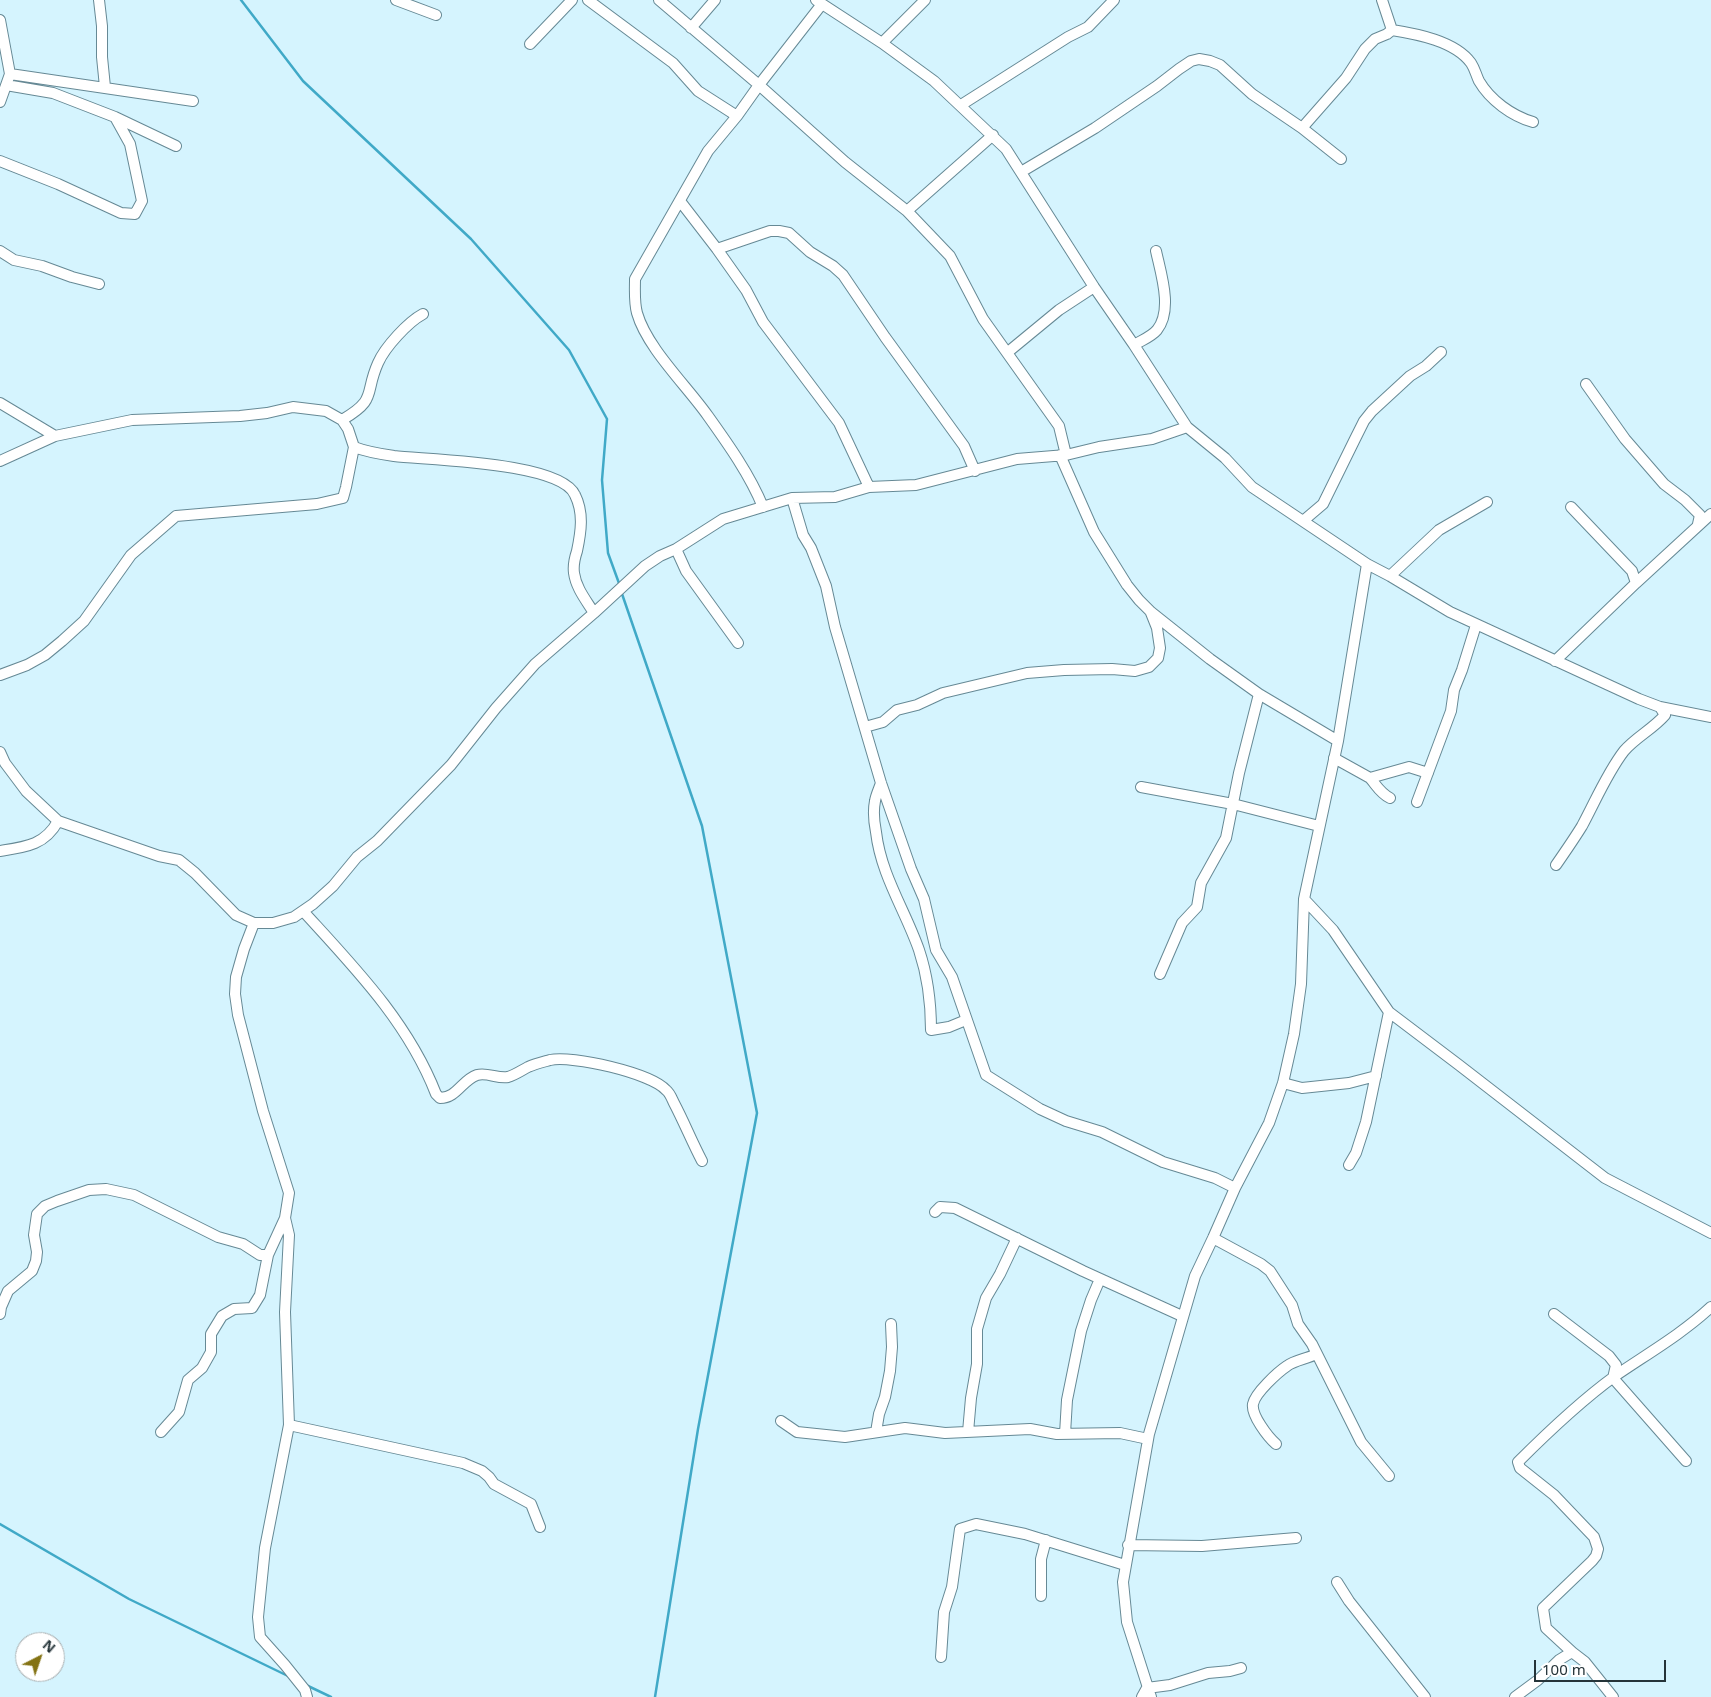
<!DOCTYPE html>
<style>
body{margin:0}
#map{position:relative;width:1711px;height:1697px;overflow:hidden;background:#d5f4fe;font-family:"Noto Sans",sans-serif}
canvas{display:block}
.north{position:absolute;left:15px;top:1632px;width:50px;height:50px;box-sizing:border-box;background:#fff;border:1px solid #a8aeb0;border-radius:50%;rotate:41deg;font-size:14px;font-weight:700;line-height:20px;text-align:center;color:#253439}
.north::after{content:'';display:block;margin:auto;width:18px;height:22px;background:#847314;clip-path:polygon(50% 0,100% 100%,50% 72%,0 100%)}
.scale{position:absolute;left:1534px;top:1660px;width:132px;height:22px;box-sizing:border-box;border:2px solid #253439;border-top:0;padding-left:6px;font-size:15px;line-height:18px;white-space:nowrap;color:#253439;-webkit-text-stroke:4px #fff;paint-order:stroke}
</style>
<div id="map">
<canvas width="1711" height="1697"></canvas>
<div class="north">N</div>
<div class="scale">100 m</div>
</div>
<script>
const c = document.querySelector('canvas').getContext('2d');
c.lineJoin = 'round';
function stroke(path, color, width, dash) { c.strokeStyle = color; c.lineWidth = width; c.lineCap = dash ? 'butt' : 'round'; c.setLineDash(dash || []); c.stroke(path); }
const stream = new Path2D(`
 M241,0L303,81L471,239L569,350L607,419L602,480L608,553L620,586
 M621,591L702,826L757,1113L698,1429L655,1697
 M0,1524L129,1599L290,1677
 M306,1685L331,1697`);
const street = new Path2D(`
 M99,0L102,26V57L105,87
 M396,0L436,15
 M588,0L673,63L698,91L737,116
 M659,0L759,85L845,162L907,211L950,256L983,319L1059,426L1066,455
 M816,0L882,43L934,81L1006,149L1094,287L1134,345L1187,427L1225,458L1252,487L1367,564L1390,576L1450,612L1639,699L1660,707L1711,717
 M0,20L10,74L0,102
 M691,28L715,0
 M1392,30C1417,34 1455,41 1471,63C1475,69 1476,75 1479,81C1490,100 1512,116 1533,122
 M882,43L925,0
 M530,44L572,0
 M10,74L193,101
 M6,85L53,93L115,117L176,146
 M961,105L1068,37L1088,27L1114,0
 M1302,128L1346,78L1365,49L1375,39L1387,34L1392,30L1382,0
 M0,161L58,184L121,213L135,214L142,201L130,144L115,117
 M1021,172L1095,128L1157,86L1179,69L1191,61L1199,59L1210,61L1220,65L1252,94L1302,128L1341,159
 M680,201L717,249L746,290L763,322L839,423L869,487
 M907,211L993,135
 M717,249L770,231H779L789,233L810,252L833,266L843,275L885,337L964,446L975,471
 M0,251L14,260L42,266L72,277L99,284
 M1134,345C1142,340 1151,337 1157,330C1173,310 1161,274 1156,251
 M1008,352L1059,310L1094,287
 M1586,384L1625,439L1664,484L1685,500L1700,515L1698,524
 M0,403L55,436
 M342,420C378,399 364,394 378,363C385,347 408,322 423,314
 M354,447C367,452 380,454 394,456C428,460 561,462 575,495C584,513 581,532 577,551C575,557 573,566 574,573C576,588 586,600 594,613
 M1060,455L1094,532L1127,585L1139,600L1151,612L1210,659L1259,694L1338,741
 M0,461L55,436L132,420L240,416L267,413L293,407L326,411L342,420L348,429L354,447L346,487L343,498L317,504L176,516L131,555L84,621L62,641L45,655L27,665L0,675
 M792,498L803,535L811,548L826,586L835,627L881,783L911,869L924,899L936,950L952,977L986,1075L1040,1109L1066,1121L1102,1132L1163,1162L1215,1178L1235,1188
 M763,507C750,475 728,444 708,416C687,386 647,348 637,313C634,302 635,290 635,279L708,151L737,116L759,85L822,4
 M1571,507L1632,571L1636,583
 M1303,521L1323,504L1355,439L1364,421L1372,411L1410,376L1426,366L1441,352
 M676,549L686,571L738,643
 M1390,576L1439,530L1487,502
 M1555,661L1636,583L1711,514
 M865,727L883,722L897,710L917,705L943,693L1027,673L1064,670L1112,669L1135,671L1149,667L1158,658L1160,648L1157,628L1151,613
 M0,752L5,763L26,791L58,821L159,856L179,860L195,873L236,915L254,923H273L294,917L313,904L333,886L357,857L377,841L451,765L496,708L535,664L594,613L645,566L660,556L676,549L723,519L792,498L835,497L869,487L916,485L1017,459L1066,455L1099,447L1152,439L1187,427
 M1334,758L1370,778L1409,767L1428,773
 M1370,778C1377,786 1380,793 1390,798
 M881,783C879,789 876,795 875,801C873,811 874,822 876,832C881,875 905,910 919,950C928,977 931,1002 931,1030L949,1027L966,1020
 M1141,787L1233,804L1319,826
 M1417,802L1451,711L1454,690L1462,670L1476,625
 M0,851C26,847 45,845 58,821
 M1556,865C1565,852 1574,839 1582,826C1595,802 1607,773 1624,751C1636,737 1653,729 1665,715L1660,707
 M1304,899L1333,930L1389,1012L1459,1065L1605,1178L1711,1233
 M303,911C354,967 408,1022 436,1094L440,1098C457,1098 462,1080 477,1075C487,1072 498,1079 508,1077C515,1075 522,1070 528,1067C535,1064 543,1062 550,1060C572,1055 651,1073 666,1090C670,1093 672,1099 674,1103C684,1122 692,1142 702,1161
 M254,923L244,949L236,977L235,994L238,1015L263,1111L289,1193L285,1218L289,1235L285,1312L289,1425L265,1548L258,1617L260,1637L285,1665L305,1690L307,1697
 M1160,974L1182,923L1197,907L1201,883L1226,838L1239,773L1259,694
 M1283,1083L1302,1088L1349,1083L1376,1076
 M1349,1165L1356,1153L1366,1122L1389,1012
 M935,1212L940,1207L955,1208L1083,1271L1182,1316
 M1213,1238L1261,1264L1270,1271L1292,1305L1298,1324L1312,1344L1361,1442L1389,1476
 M0,1314L1,1307L8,1291L32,1271L36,1261L37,1252L34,1235L37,1214L45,1206L57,1201L89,1190L106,1189L134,1195L218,1237L243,1244L260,1255H268L285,1218
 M1554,1314L1609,1356L1616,1365L1613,1378L1686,1461
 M781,1421L797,1432L845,1437L905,1428L945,1433L1030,1429L1057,1434L1120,1433L1148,1439
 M289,1425L463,1463L482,1471L489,1477L494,1484L531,1504L540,1527
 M161,1432L179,1412L188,1380L202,1368L211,1352V1334L222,1316L234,1309L252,1308L260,1295L268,1255
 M876,1432L879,1414L885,1397L890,1371L892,1347L891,1324
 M968,1432L971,1398L977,1364V1329L986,1298L1000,1274L1017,1238
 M1065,1434L1067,1400L1081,1331L1091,1300L1100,1279
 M1276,1444C1268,1437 1251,1415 1253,1404C1255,1393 1278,1372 1287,1366C1295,1360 1307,1359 1316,1354
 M1128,1545L1202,1546L1296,1538
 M1337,1582L1349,1601L1425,1697
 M1041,1596V1559L1046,1540
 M1572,1652L1585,1662L1613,1697
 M941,1657L944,1612L952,1587L960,1529L976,1524L1025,1534L1125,1565
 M1142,1697L1147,1688L1170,1685L1208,1673L1230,1671L1241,1668
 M1151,1697L1127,1622L1123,1582L1149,1434L1195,1276L1213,1238L1235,1188L1269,1123L1283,1083L1294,1034L1301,984L1304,899L1338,741L1367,564
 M1515,1697L1538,1680L1559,1660L1572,1652L1546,1628L1543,1608L1592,1561L1596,1556L1598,1549L1594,1537L1554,1495L1520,1468L1518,1462C1547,1433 1582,1400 1615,1376C1647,1354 1682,1334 1711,1307`);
stroke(stream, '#40a9c7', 2.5);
stroke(street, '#668995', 12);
stroke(street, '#fff', 10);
</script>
